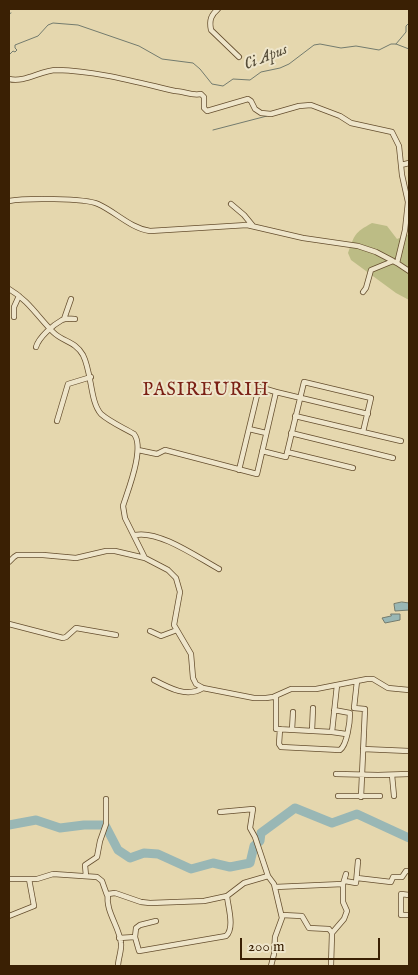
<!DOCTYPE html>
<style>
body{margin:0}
#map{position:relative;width:418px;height:975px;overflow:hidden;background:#e5d7ae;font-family:"IM FELL English",serif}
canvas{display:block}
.frame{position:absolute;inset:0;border:10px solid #3a2004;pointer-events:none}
.scale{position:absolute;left:240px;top:938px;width:140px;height:22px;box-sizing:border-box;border:2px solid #3a2004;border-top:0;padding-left:6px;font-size:15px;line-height:18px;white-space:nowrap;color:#3a2004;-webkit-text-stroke:4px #eee5ca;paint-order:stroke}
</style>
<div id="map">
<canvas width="418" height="975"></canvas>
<div class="frame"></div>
<div class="scale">200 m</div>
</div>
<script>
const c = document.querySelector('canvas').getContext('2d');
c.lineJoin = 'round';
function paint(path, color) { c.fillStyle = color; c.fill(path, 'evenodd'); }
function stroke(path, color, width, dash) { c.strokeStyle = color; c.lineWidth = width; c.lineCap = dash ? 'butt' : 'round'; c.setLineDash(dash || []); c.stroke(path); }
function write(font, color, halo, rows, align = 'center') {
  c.font = font + ' "IM FELL English",serif'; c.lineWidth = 4; c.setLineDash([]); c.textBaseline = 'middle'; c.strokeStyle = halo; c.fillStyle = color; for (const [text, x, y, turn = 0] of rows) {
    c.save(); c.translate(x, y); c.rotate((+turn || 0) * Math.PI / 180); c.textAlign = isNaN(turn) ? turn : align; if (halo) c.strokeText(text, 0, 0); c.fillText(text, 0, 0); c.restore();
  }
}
const green = new Path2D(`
 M372,223L387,226L397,239L409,234V300L396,293L351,260L348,253C355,234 354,233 372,223Z`);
const water = new Path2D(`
 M402,602L409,603V610L395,611L394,604Z
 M391,614H400V620L385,623L382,618L391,616Z`);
const stream = new Path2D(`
 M9,14L11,13
 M396,44L406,32V26L409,23
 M9,55L13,51L15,52L17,50L15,48V45L38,36L48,25L53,23L78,25L139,46L162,59L193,63L200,69L212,84L223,86L233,79L250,80L261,72L280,68L289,64L314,45L320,44L341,48L356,46L379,50L391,44H396L409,49
 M213,130L267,116`);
const river = new Path2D(`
 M9,825L36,820L60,828L84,825H105L118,850L130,858L144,853L158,854L191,869L213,863L230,867L250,863L254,846L260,841L261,833L295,808L332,823L357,814L409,838`);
const street = new Path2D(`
 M218,9C211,15 209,20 211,30L239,57
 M9,79C25,83 41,70 57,70C97,71 136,82 175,91C184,91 191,96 201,94L204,97V108L207,111L248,99L251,101L255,109L261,113L271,114L299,106L311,105L340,116L351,123L392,132L399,146L402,175L408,202L405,230L397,263
 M401,165L409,163
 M9,201C24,198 85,198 98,204C116,212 130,228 150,231L247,225L303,238L358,246L376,252L397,263L409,271
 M231,204L244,215L253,226
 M9,289C28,300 38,317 53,332C63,342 75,341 83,355C92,373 90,402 101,414C110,422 124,428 134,434C145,448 128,490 123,506L125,518L145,558L168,570L176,578L180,592L174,625L191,654L193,678L196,684L203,688L254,698H266L273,697L291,689H316L367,679H373L388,688L409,690
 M363,292L366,288L371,270L393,261
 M14,317V307L19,296
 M64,319L71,299
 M36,347C39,337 53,325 62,320C66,318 70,319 75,319
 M295,416L401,441
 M57,421L68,384L91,377
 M249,429L266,433
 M291,433L393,458
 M138,450L157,454L165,450L257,474L276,392L368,414
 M262,451L286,457L304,382L371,398L363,432
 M287,452L353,468
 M239,470L259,387L276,392
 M135,535C159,530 197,557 219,569
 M9,562L14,557L17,555H43L76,558L106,551H115L145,558
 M9,624L63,638L66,637L76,628L116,635
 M150,631L161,636L177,630
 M154,680C169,688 187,698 203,688
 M357,681L354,708L365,709L361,797
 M276,696V729L332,732L337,685
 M280,729L279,744L281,747L340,750C347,745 350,722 350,713L334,710
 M292,730L293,712
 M312,731L313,708
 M332,732L346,734
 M363,749L409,751
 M336,774L378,775L409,774
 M392,775L394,796
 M338,796H380
 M220,812L253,809L250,828L255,837L268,876
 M86,876L85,865L97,857L100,841L106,824V799
 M357,878L391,882L393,877H402L406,871H409
 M9,879H37L53,874L97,877L102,881L107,895
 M345,881L356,883L358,861
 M275,887L343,884
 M409,895L401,894V915H409
 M282,915L302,916L309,928L329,929L332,933
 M9,916L34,906L29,879
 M156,921L140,925L136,928L135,937L139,951L226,936C235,928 228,907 227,896
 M119,938L135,937
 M118,966C118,959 122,950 121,943C119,926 105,911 108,894L115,893L141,902L150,903L204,901L227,896L244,883L268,876L274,884L282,918L275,937L274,954L271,966
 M331,966L332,933L344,919L347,911L343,902V884L346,874`);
const waterNames = [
 ["Ci Apus",266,58,-22]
];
const quarterNames = [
 ["PASIREURIH",206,391]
];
paint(green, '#bcbc85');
paint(water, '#99b7b5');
stroke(water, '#737b6e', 1);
stroke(stream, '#737b6e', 1);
stroke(river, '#99b7b5', 9);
stroke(street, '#654e2e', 6);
stroke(street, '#eee5ca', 4.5);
write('italic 16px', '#564d39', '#eee5ca', waterNames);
c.letterSpacing = '1px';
write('18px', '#7a1f14', '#eee5ca', quarterNames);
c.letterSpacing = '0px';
</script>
